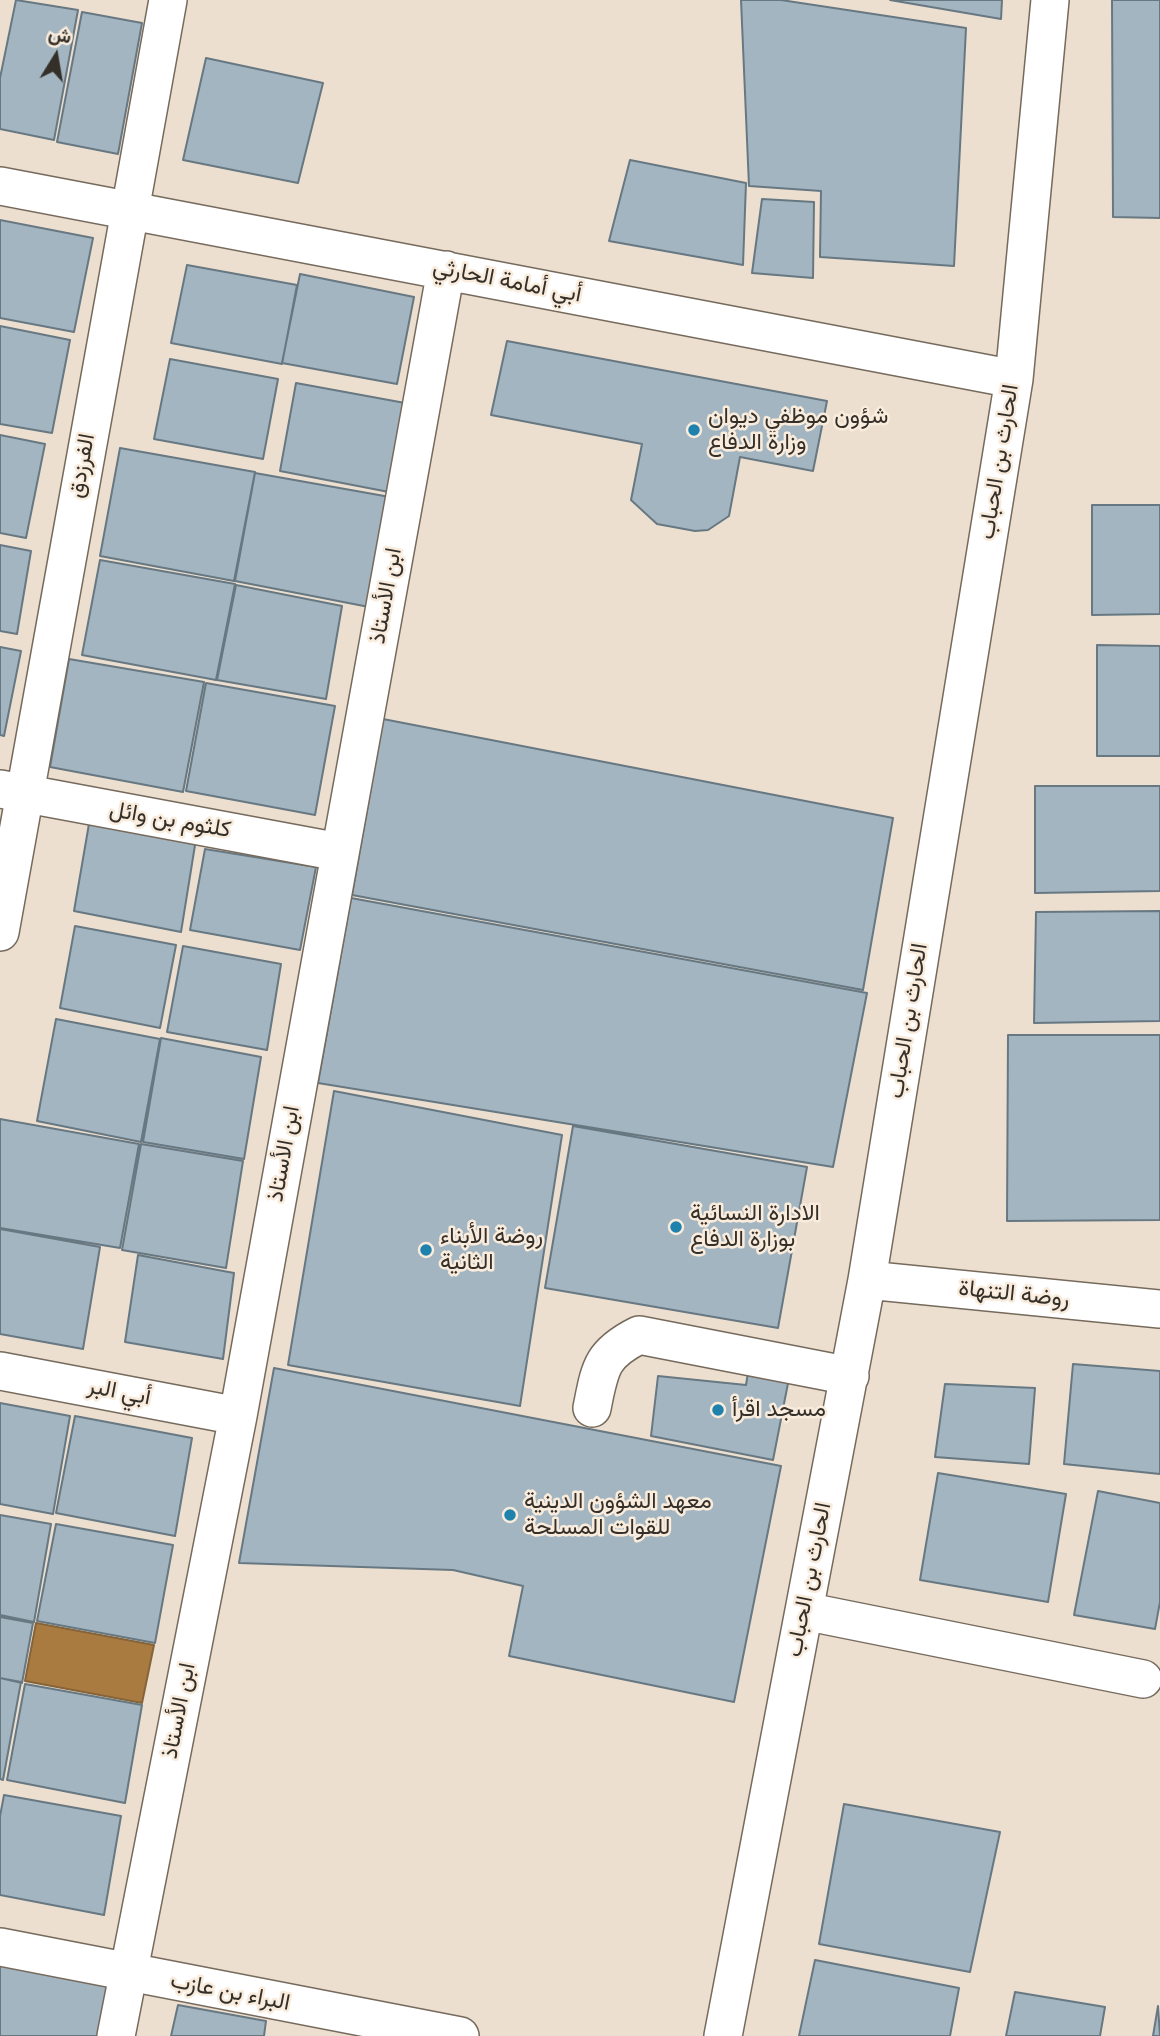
<!DOCTYPE html>
<meta charset="utf-8">
<style>
body{margin:0}
#map{position:relative;width:1160px;height:2036px;overflow:hidden;background:#ecdfcf;font-family:"Nunito Sans",Vazirmatn,sans-serif}
canvas{display:block}
.north{position:absolute;left:21px;top:21px;width:70px;height:70px;-webkit-text-stroke:5px #f9ecdd;paint-order:stroke;rotate:11deg;font-size:19px;font-weight:700;line-height:28px;text-align:center;color:#342f29}
.north::after{content:'';display:block;margin:auto;width:24px;height:32px;background:#342f29;clip-path:polygon(50% 0,100% 100%,50% 72%,0 100%)}
</style>
<div id="map">
<canvas width="1160" height="2036"></canvas>
<div class="north">ش</div>
</div>
<script>
const c = document.querySelector('canvas').getContext('2d');
c.lineJoin = 'round';
function paint(path, color) { c.fillStyle = color; c.fill(path, 'evenodd'); }
function stroke(path, color, width, dash) { c.strokeStyle = color; c.lineWidth = width; c.lineCap = dash ? 'butt' : 'round'; c.setLineDash(dash || []); c.stroke(path); }
function write(font, color, halo, rows, align = 'center') {
  c.font = font + ' "Nunito Sans",Vazirmatn,sans-serif'; c.lineWidth = 5; c.setLineDash([]); c.textBaseline = 'middle'; c.strokeStyle = halo; c.fillStyle = color; for (const [text, x, y, turn = 0] of rows) {
    c.save(); c.translate(x, y); c.rotate((+turn || 0) * Math.PI / 180); c.textAlign = isNaN(turn) ? turn : align; if (halo) c.strokeText(text, 0, 0); c.fillText(text, 0, 0); c.restore();
  }
}
const water = new Path2D(`
 M36,1623L154,1645L142,1703L25,1681Z`);
const building = new Path2D(`
 M16,0L78,10L54,140L0,129V78Z
 M741,0H781L966,28L954,266L820,257L821,191L749,186Z
 M890,0H1002L1001,19Z
 M1112,0H1160V218L1113,217Z
 M82,12L142,23L118,154L57,142Z
 M206,58L323,83L298,183L183,160Z
 M630,160L746,183L743,265L609,241Z
 M762,199L814,202L813,278L752,273Z
 M0,220L93,238L74,332L0,318Z
 M187,265L297,285L282,364L171,343Z
 M300,274L414,297L397,384L282,363Z
 M0,326L70,340L52,433L0,424Z
 M507,341L827,401L813,471L740,457L729,516L708,530L695,531L657,524L631,500L642,444L491,415Z
 M170,359L278,379L263,459L154,439Z
 M296,383L405,403L389,492L280,471Z
 M0,435L45,444L26,538L0,533Z
 M120,448L255,472L234,581L100,556Z
 M255,473L390,497L369,607L235,581Z
 M1092,505H1160V614L1092,615Z
 M0,545L31,551L17,634L0,631Z
 M100,560L235,584L216,680L82,655Z
 M236,585L342,606L326,699L217,680Z
 M1097,645L1160,646V756H1097Z
 M0,647L21,651L4,736L0,735Z
 M69,659L204,682L183,792L50,767Z
 M206,683L335,706L315,815L186,791Z
 M383,719L893,818L863,990L352,895Z
 M1035,786H1160V891L1035,893Z
 M90,818L196,839L181,932L74,911Z
 M205,849L316,867L300,950L190,930Z
 M351,898L867,993L833,1167L318,1083Z
 M1160,911V1021L1034,1023L1036,912Z
 M75,926L176,945L160,1028L60,1008Z
 M183,946L281,964L267,1050L167,1032Z
 M56,1019L160,1039L141,1142L37,1121Z
 M1008,1035H1160V1220L1007,1221Z
 M161,1038L261,1057L244,1159L143,1142Z
 M334,1091L562,1135L520,1406L288,1365Z
 M0,1119L139,1144L120,1248L0,1228Z
 M573,1126L807,1167L778,1328L545,1288Z
 M141,1144L243,1161L226,1268L122,1250Z
 M0,1229L100,1247L83,1349L0,1334Z
 M138,1255L234,1273L223,1359L125,1342Z
 M1073,1364L1160,1371V1474L1064,1464Z
 M749,1366L790,1373L773,1460L651,1436L658,1376L746,1385Z
 M274,1368L781,1466L734,1702L509,1656L523,1586L453,1570L239,1563Z
 M945,1384L1035,1388L1029,1464L935,1457Z
 M0,1403L70,1416L53,1514L0,1504Z
 M75,1416L192,1438L175,1536L56,1513Z
 M938,1473L1066,1494L1048,1602L920,1580Z
 M1098,1491L1160,1503V1602L1155,1629L1074,1615Z
 M0,1515L51,1524L34,1622L0,1615Z
 M56,1524L173,1545L155,1643L37,1621Z
 M0,1617L33,1623L22,1683L0,1678Z
 M0,1678L21,1682L3,1780L0,1779Z
 M25,1684L142,1705L125,1803L7,1780Z
 M4,1795L121,1816L104,1915L0,1895V1816Z
 M844,1804L1000,1832L970,1972L819,1944Z
 M815,1960L959,1988L950,2036H799Z
 M0,1964L112,1987L101,2036H0Z
 M1015,1992L1105,2007L1100,2036H1006Z
 M178,2005L266,2021L264,2036H171Z
 M1158,2006L1160,2036H1153Z`);
const minor = new Path2D(`
 M0,186L1014,379
 M0,789L339,852
 M0,932L168,0
 M867,1280L1160,1309
 M0,1371L238,1416
 M592,1408C600,1368 601,1354 639,1335L850,1376
 M804,1611L1143,1679
 M0,1947L460,2036
 M116,2036L238,1416L446,270
 M723,2036L867,1280L1014,379L1050,0`);
const markers = [
 [694,430,7,"#1f82ad"],
 [676,1227,7,"#1f82ad"],
 [426,1250,7,"#1f82ad"],
 [718,1410,7,"#1f82ad"],
 [510,1515,7,"#1f82ad"]
];
const streetNames = [
 ["أبي أمامة الحارثي",507,282,11],
 ["الحارث بن الحباب",1000,462,-81],
 ["الفرزدق",83,466,-80],
 ["ابن الأستاذ",387,596,-80],
 ["كلثوم بن وائل",170,821,10],
 ["الحارث بن الحباب",909,1021,-81],
 ["ابن الأستاذ",285,1154,-80],
 ["روضة التنهاة",1014,1295,6],
 ["أبي البر",119,1393,11],
 ["الحارث بن الحباب",810,1580,-79],
 ["ابن الأستاذ",180,1711,-79],
 ["البراء بن عازب",230,1993,11]
];
const poiNames = [
 ["شؤون موظفي ديوان",708,417],
 ["وزارة الدفاع",708,443],
 ["الادارة النسائية",690,1214],
 ["بوزارة الدفاع",690,1240],
 ["روضة الأبناء",440,1237],
 ["الثانية",440,1263],
 ["مسجد اقرأ",732,1410],
 ["معهد الشؤون الدينية",524,1502],
 ["للقوات المسلحة",524,1528]
];
paint(water, '#a97b40');
stroke(water, '#866439', 2);
paint(building, '#a3b5c0');
stroke(building, '#677882', 2);
stroke(minor, '#766a5d', 40);
stroke(minor, '#fff', 37);
for (const [x, y, r, color] of markers) { const dot = new Path2D(); dot.arc(x, y, r, 0, 2 * Math.PI); c.fillStyle = color; c.fill(dot); stroke(dot, '#f9ecdd', 2.5); }
write('23px', '#342f29', '#f9ecdd', streetNames);
write('23px', '#342f29', '#f9ecdd', poiNames, 'left');
</script>
